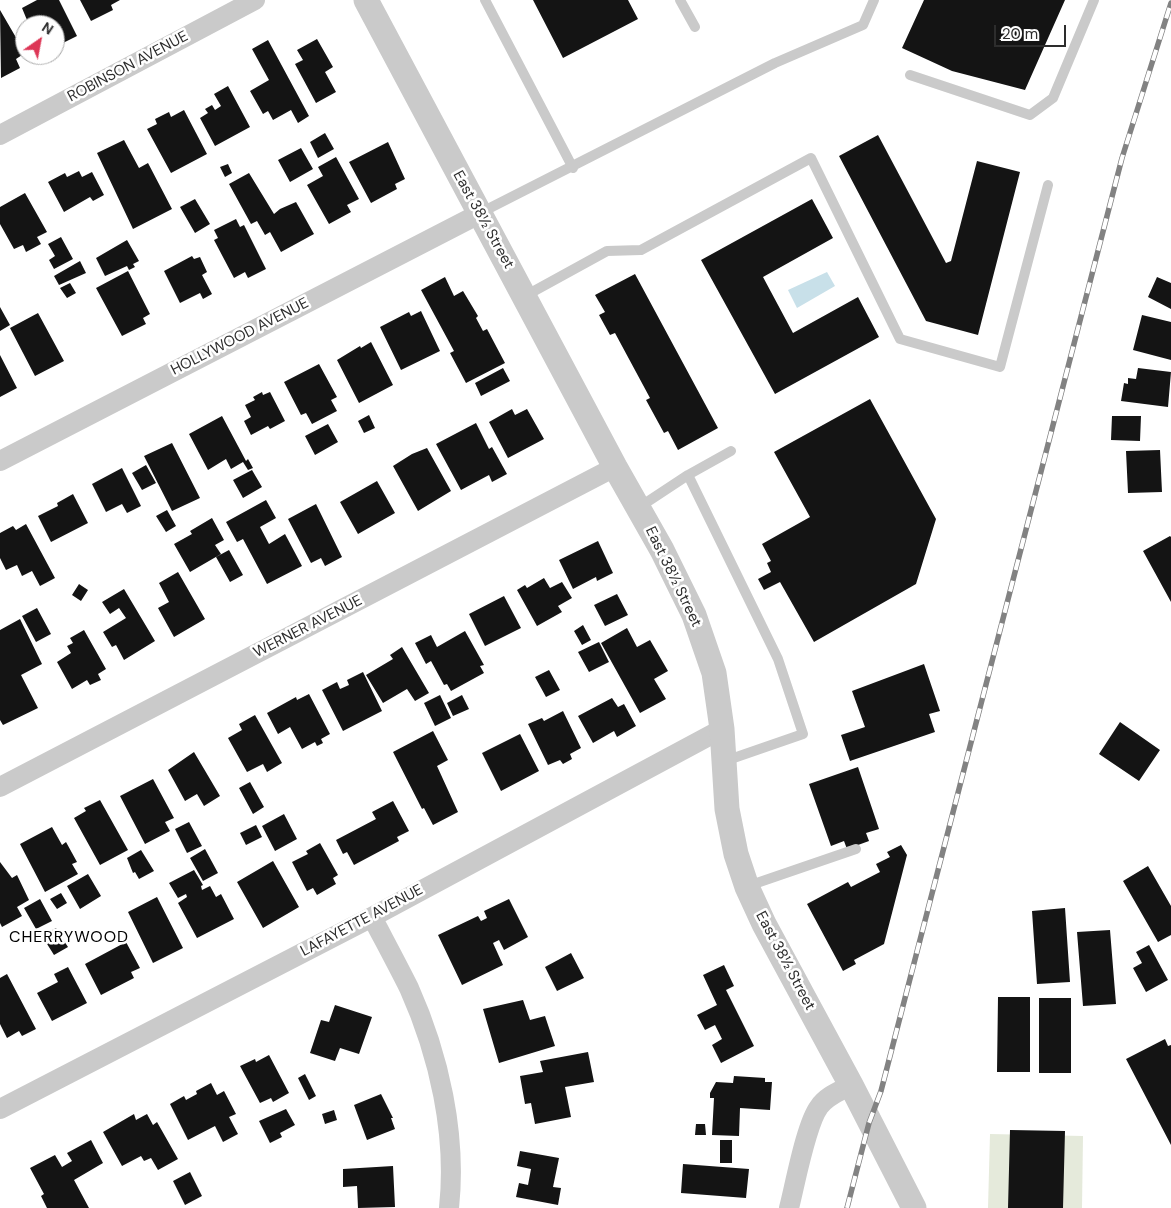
<!DOCTYPE html>
<meta charset="utf-8">
<style>
body{margin:0}
#map{position:relative;width:1171px;height:1208px;overflow:hidden;background:#fff;font-family:"DM Sans",sans-serif}
canvas{display:block}
.north{position:absolute;left:15px;top:15px;width:50px;height:50px;box-sizing:border-box;background:#fff;border:1px solid #ababab;border-radius:50%;rotate:33deg;font-size:14px;font-weight:700;line-height:20px;text-align:center;color:#2d2d2d}
.north::after{content:'';display:block;margin:auto;width:18px;height:22px;background:#dd3656;clip-path:polygon(50% 0,100% 100%,50% 72%,0 100%)}
.scale{position:absolute;left:994px;top:25px;width:72px;height:22px;box-sizing:border-box;border:2px solid #2d2d2d;border-top:0;padding-left:6px;font-size:15px;line-height:18px;white-space:nowrap;color:#2d2d2d;-webkit-text-stroke:4px #fff;paint-order:stroke}
</style>
<div id="map">
<canvas width="1171" height="1208"></canvas>
<div class="north">N</div>
<div class="scale">20 m</div>
</div>
<script>
const c = document.querySelector('canvas').getContext('2d');
c.lineJoin = 'round';
function paint(path, color) { c.fillStyle = color; c.fill(path, 'evenodd'); }
function stroke(path, color, width, dash) { c.strokeStyle = color; c.lineWidth = width; c.lineCap = dash ? 'butt' : 'round'; c.setLineDash(dash || []); c.stroke(path); }
function write(font, color, halo, rows, align = 'center') {
  c.font = font + ' "DM Sans",sans-serif'; c.lineWidth = 5; c.setLineDash([]); c.textBaseline = 'middle'; c.strokeStyle = halo; c.fillStyle = color; for (const [text, x, y, turn = 0] of rows) {
    c.save(); c.translate(x, y); c.rotate((+turn || 0) * Math.PI / 180); c.textAlign = isNaN(turn) ? turn : align; if (halo) c.strokeText(text, 0, 0); c.fillText(text, 0, 0); c.restore();
  }
}
const green = new Path2D(`
 M990,1134L1083,1136L1082,1208H988Z`);
const water = new Path2D(`
 M827,272L835,286L797,308L788,290Z`);
const building = new Path2D(`
 M37,0H59L77,36L55,47V25H29L22,8Z
 M80,0H120L111,5L113,10L91,21Z
 M533,0H628L638,19L563,58Z
 M924,0H1065L1025,90L952,71L902,48Z
 M0,10L25,53L16,59L20,68L1,78Z
 M317,39L333,67L325,72L336,92L316,103L295,64L303,60L297,50Z
 M268,40L309,116L298,123L291,110L273,120L268,111L263,114L250,91L269,80L252,49Z
 M228,86L250,127L215,146L200,118L208,113L205,109L212,105L215,110L221,106L214,94Z
 M184,110L207,154L171,173L147,129L157,124L155,119L169,112L171,117Z
 M325,133L334,149L318,158L310,142Z
 M878,135L946,263L951,261L977,161L1020,172L978,335L926,321L839,156Z
 M124,140L139,168L148,163L172,209L133,229L97,153Z
 M388,142L405,179L395,184L397,189L371,203L349,162Z
 M301,148L313,169L290,182L278,160Z
 M336,157L359,199L347,205L351,212L329,224L307,185L323,176L318,167Z
 M228,164L232,173L225,177L220,167Z
 M79,171L82,177L92,172L104,195L93,201L90,197L64,212L48,182L65,173L67,177Z
 M249,173L274,214L280,209L296,202L314,234L281,252L270,232L265,235L257,221L251,224L229,184Z
 M25,193L47,232L37,237L41,244L26,252L23,245L14,249L0,224V207Z
 M195,199L210,224L195,233L180,207Z
 M812,199L833,238L763,277L793,333L858,297L879,337L775,394L701,260Z
 M236,219L240,227L244,225L266,269L248,278L245,272L234,278L214,240L218,238L214,230Z
 M61,237L73,259L54,269L49,260L55,256L48,244Z
 M127,240L139,261L133,264L135,267L129,270L127,266L105,276L96,258Z
 M192,256L194,259L200,257L207,272L202,275L212,294L203,299L200,293L180,303L164,271Z
 M80,261L86,273L59,285L54,276Z
 M128,271L150,314L143,318L146,324L122,336L96,288Z
 M635,274L718,428L678,450L668,431L664,433L646,400L650,398L615,333L610,335L599,315L605,312L595,295Z
 M445,277L454,296L463,291L478,316L476,318L483,331L487,329L505,363L466,383L450,353L454,351L421,290Z
 M1157,277L1171,283V309L1148,297Z
 M70,283L76,293L67,298L60,288Z
 M0,307L10,325L0,331Z
 M421,311L440,351L401,370L380,327L409,312L411,316Z
 M38,313L64,361L35,376L10,328Z
 M1142,315L1171,322V360L1133,350Z
 M371,342L393,385L359,403L337,360L360,346L361,348Z
 M0,355L17,388L0,397Z
 M319,364L337,397L331,400L337,411L312,424L306,413L301,415L284,382Z
 M503,368L510,381L481,396L475,383Z
 M1138,368L1171,372L1168,407L1121,401L1124,383L1128,384V378L1136,379Z
 M262,392L263,395L270,392L285,421L270,429L268,426L251,435L244,421L251,417L245,405L255,400L253,397Z
 M870,399L936,519L916,584L814,642L780,582L764,590L758,579L771,572L767,563L771,561L762,544L810,517L774,452Z
 M512,409L515,415L527,409L544,439L508,458L489,422Z
 M369,415L375,428L364,433L358,421Z
 M222,416L246,461L248,459L253,468L248,470L243,462L231,469L226,459L208,470L189,434Z
 M1112,416H1141L1140,441L1111,440Z
 M476,423L489,449L492,447L507,474L492,482L489,475L461,490L436,444Z
 M328,424L338,442L315,455L305,436Z
 M172,443L200,498L172,511L144,456Z
 M427,448L451,491L418,511L393,466L412,454Z
 M1160,450L1162,492L1128,493L1126,451Z
 M146,465L156,483L142,490L132,473Z
 M122,468L141,506L127,513L122,504L106,512L92,484Z
 M252,470L262,487L243,498L233,480Z
 M377,481L395,513L358,534L340,502Z
 M73,494L88,523L51,542L38,516L58,506L57,503Z
 M266,500L276,518L260,527L269,544L285,534L302,566L267,584L243,539L237,542L226,522Z
 M316,504L342,557L325,566L321,558L311,563L288,519Z
 M167,510L176,526L166,532L156,516Z
 M212,518L224,540L215,545L221,554L190,572L174,544L192,534L190,531Z
 M26,524L55,578L40,586L32,571L22,576L17,565L6,570L0,558V533L13,526L16,530Z
 M1170,536L1171,537V602L1143,551Z
 M598,541L613,573L597,581L596,577L573,589L559,560Z
 M229,550L243,575L230,582L216,557Z
 M178,572L205,619L174,637L158,608L169,602L159,583Z
 M544,578L550,588L562,582L572,598L558,606L562,612L537,626L517,590L525,585L527,588Z
 M79,584L88,590L81,601L72,595Z
 M124,589L155,641L124,660L116,645L112,647L103,632L126,618L119,608L110,614L102,602Z
 M617,594L628,615L605,626L594,605Z
 M504,596L521,628L485,646L469,614Z
 M37,608L51,634L36,642L22,616Z
 M20,619L42,664L21,675L38,708L3,725L0,720V630Z
 M583,625L591,640L582,645L574,631Z
 M627,628L637,647L650,640L668,671L654,679L666,699L640,713L601,643Z
 M84,630L106,669L98,674L101,680L90,685L87,680L72,689L57,662L71,653L67,646L73,643L70,638Z
 M465,631L484,665L480,666L484,673L451,691L447,684L444,685L431,661L426,664L415,643L431,635L437,647Z
 M599,642L609,662L589,672L578,652Z
 M402,647L429,693L415,701L407,689L383,703L366,675L393,659L390,655Z
 M924,664L940,711L929,714L935,732L850,761L841,735L865,727L852,691Z
 M549,670L560,690L546,697L535,677Z
 M363,672L382,711L343,731L322,690L337,682L340,689L349,685L347,680Z
 M309,694L330,734L321,739L323,743L317,746L315,742L302,749L290,727L278,734L267,713L296,697L297,700Z
 M440,695L451,718L435,726L424,703Z
 M462,695L469,709L453,716L447,703Z
 M612,698L618,707L624,704L636,726L617,737L614,731L593,743L578,716Z
 M563,711L581,748L570,754L572,759L563,764L560,760L548,765L528,724L542,718L544,721Z
 M255,715L282,763L267,772L263,764L247,772L228,738L242,730L239,724Z
 M1120,722L1160,750L1139,781L1099,754Z
 M433,731L448,760L437,766L458,812L433,825L424,808L422,809L393,752Z
 M520,734L539,771L501,791L482,753Z
 M194,752L220,796L204,806L197,794L185,801L168,770Z
 M858,767L879,829L866,833L869,841L847,849L844,841L831,846L809,784Z
 M153,779L174,818L165,822L170,831L145,844L120,796Z
 M250,782L264,807L253,814L239,788Z
 M100,800L128,850L100,865L74,818L86,811L84,808Z
 M393,801L409,831L397,837L399,841L354,865L347,852L343,854L336,840L376,819L372,812Z
 M284,814L297,839L275,851L262,826Z
 M189,822L202,846L187,853L175,829Z
 M256,825L262,837L246,845L240,833Z
 M52,827L62,845L66,842L77,862L72,864L78,874L45,892L20,844Z
 M320,843L338,875L333,878L336,884L317,895L313,888L307,891L292,862L308,854L306,851Z
 M901,845L907,855L884,944L854,960L856,964L843,971L807,904L848,882L851,887L880,872L876,864L890,857L887,852Z
 M205,849L218,873L203,881L190,858Z
 M141,850L154,871L139,879L135,872L133,873L127,858Z
 M273,861L299,907L263,928L237,882Z
 M0,862L12,878L17,875L29,900L17,907L22,916L2,927L0,923Z
 M1148,866L1171,906V935L1158,942L1123,881Z
 M194,870L203,885L201,886L202,890L210,886L216,897L221,894L234,919L197,938L178,903L187,897L186,894L178,898L169,883Z
 M88,874L101,896L80,909L67,886Z
 M61,893L67,903L57,909L50,899Z
 M157,897L183,948L153,963L128,912Z
 M40,899L52,921L36,929L24,908Z
 M509,899L528,937L504,950L499,940L493,943L503,965L462,985L438,935L478,916L481,921L487,918L484,911Z
 M1065,908L1070,982L1037,984L1032,911Z
 M56,928L68,947L54,955L42,936Z
 M1110,930L1116,1004L1083,1006L1077,932Z
 M126,942L140,968L131,972L134,978L101,995L85,964Z
 M1149,945L1168,980L1146,992L1133,968L1142,963L1136,952Z
 M571,953L584,978L557,991L545,967Z
 M724,965L734,986L726,990L754,1046L721,1063L712,1045L722,1039L715,1025L705,1030L697,1015L717,1005L703,975Z
 M68,967L87,1003L52,1021L37,993L58,982L54,974Z
 M7,974L36,1029L22,1036L19,1031L7,1038L0,1024V978Z
 M998,997H1030V1072H997Z
 M1039,998H1071V1073H1039Z
 M523,1000L530,1020L545,1016L555,1046L499,1063L483,1009Z
 M335,1005L372,1017L359,1054L340,1048L335,1061L310,1053L321,1020L329,1022Z
 M1165,1039L1168,1046L1171,1045V1145L1126,1059Z
 M588,1052L594,1082L565,1087L571,1117L535,1124L531,1103L525,1104L520,1076L543,1072L540,1061Z
 M269,1055L289,1093L273,1102L271,1098L260,1103L240,1066L255,1059L256,1062Z
 M305,1074L316,1096L309,1100L298,1078Z
 M734,1076L765,1078V1082H772L770,1110L740,1108L739,1136L712,1135L714,1098H710V1093L716,1082L733,1083Z
 M211,1083L217,1095L224,1091L236,1114L229,1117L238,1134L223,1142L215,1126L188,1140L170,1104L184,1096L186,1100L197,1094L196,1091Z
 M381,1094L393,1118H391L395,1129L367,1140L354,1105Z
 M286,1109L295,1125L280,1133L282,1137L270,1143L259,1121Z
 M334,1110L337,1120L325,1124L322,1114Z
 M134,1114L136,1120L147,1114L153,1125L157,1122L178,1159L158,1170L151,1158L144,1161L141,1156L122,1166L103,1132Z
 M696,1124H705L706,1135H695Z
 M1010,1130L1065,1131L1063,1208H1008Z
 M91,1140L103,1163L74,1180L89,1208H47L41,1196L44,1194L30,1168L55,1155L62,1167L72,1161L67,1153Z
 M720,1140H732V1163H720Z
 M520,1151L559,1158L553,1187L561,1188L558,1205L516,1197L519,1183L528,1185L531,1169L517,1166Z
 M683,1164L749,1169L746,1198L681,1193Z
 M393,1166L395,1207L358,1208L357,1186L343,1187V1169Z
 M190,1172L202,1196L185,1205L173,1181Z`);
const service = new Path2D(`
 M485,0L573,168
 M680,0L695,27
 M910,75L1030,115L1053,98L1094,0
 M480,213L775,63L863,25L874,0
 M525,296L607,251L641,250L811,158L900,339L1000,367L1048,185
 M688,475L778,659L803,734L725,761
 M638,508L688,475L731,451
 M748,886L856,849`);
const minor = new Path2D(`
 M0,135L255,0
 M0,461L479,214
 M0,787L615,467
 M372,917C384,940 397,964 409,988C439,1055 457,1134 449,1208
 M0,1109L372,917L722,729
 M789,1208C795,1185 806,1124 819,1107C826,1096 840,1091 851,1085`);
const tertiary = new Path2D(`
 M366,0L615,467L662,550L694,615L714,673L722,729L727,809L736,854L747,887L764,924L851,1085L914,1208`);
const rail = new Path2D(`
 M847,1208L869,1123L881,1091L1122,158L1171,3`);
const streetNames = [
 ["ROBINSON AVENUE",128,67,-28],
 ["East 38½ Street",483,220,61],
 ["HOLLYWOOD AVENUE",240,337,-27],
 ["East 38½ Street",673,577,64],
 ["WERNER AVENUE",308,627,-27],
 ["LAFAYETTE AVENUE",362,921,-28],
 ["East 38½ Street",785,961,62]
];
const neighbourhoodNames = [
 ["CHERRYWOOD",69,938]
];
paint(green, '#e5eadb');
paint(water, '#c8e0e9');
paint(building, '#141414');
stroke(service, '#cacaca', 10);
stroke(minor, '#cacaca', 20);
stroke(tertiary, '#cacaca', 25);
stroke(rail, '#828282', 5.5);
stroke(rail, '#fff', 4, [11]);
write('15px', '#2d2d2d', '#fff', streetNames);
c.letterSpacing = '1px';
write('16px', '#000', '#fff', neighbourhoodNames);
c.letterSpacing = '0px';
</script>
